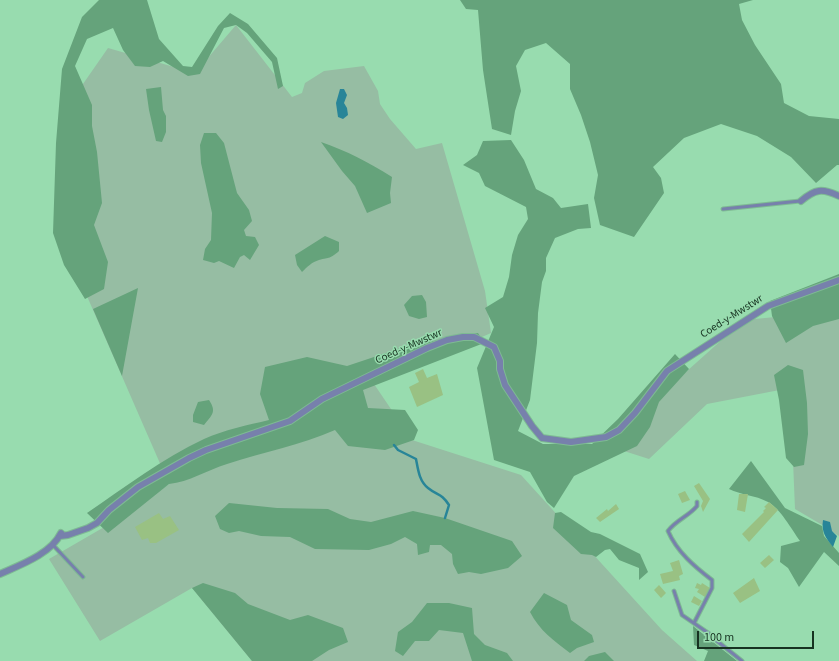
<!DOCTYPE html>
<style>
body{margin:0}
#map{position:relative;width:839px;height:661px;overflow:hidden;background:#98dcaf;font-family:"Source Sans 3",sans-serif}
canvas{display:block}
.scale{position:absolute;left:697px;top:631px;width:117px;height:18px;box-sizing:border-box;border:2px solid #173321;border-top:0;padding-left:5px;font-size:12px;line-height:14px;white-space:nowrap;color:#173321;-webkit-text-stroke:3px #98dcaf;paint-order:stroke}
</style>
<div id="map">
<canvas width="839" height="661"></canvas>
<div class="scale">100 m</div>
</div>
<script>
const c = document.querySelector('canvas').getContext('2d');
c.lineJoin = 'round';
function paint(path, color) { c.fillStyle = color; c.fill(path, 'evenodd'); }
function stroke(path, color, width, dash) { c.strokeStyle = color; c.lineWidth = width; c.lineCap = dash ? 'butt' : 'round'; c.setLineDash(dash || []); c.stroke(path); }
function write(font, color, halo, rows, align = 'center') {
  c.font = font + ' "Source Sans 3",sans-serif'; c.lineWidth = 3; c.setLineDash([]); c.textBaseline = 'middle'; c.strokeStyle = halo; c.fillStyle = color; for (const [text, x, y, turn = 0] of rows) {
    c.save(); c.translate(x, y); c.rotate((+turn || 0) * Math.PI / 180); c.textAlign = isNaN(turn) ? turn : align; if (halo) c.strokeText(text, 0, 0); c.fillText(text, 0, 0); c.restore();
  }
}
const green = new Path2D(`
 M236,25L292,97L302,93L305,83L324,71L364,66L378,91L380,104L390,119L416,149L442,143L485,291L491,333L374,384L412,440L521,475L662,630L697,661H252L192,588L100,641L49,559L125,515L169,484L59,232L67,107L108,48L195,73Z
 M839,311V536L824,526L795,509L790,388L707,404L649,459L624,451L668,388L744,320Z`);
const forest = new Path2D(`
 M99,0H147L159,39L183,66L192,67L218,26L230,13L248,24L277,58L283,86L278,89L272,62L247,33L236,25L224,28L200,74L188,76L163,61L150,67L135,66L123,50L113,28L87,39L75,66L92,105V126L97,152L102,203L94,225L108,262L104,289L85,299L64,265L53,233L56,143L62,69L82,17Z
 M460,0H753L739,4L742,20L755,45L781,84L784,103L809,116L839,119V165H837L816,183L791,157L757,136L721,124L684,138L653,167L661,178L664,193L634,237L600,225L594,198L598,175L590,142L581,115L570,89V64L546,43L525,50L516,66L521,91L515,111L511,135L492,129L483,70L478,10L466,9Z
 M161,87L163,110L166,116V132L162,142L156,141L149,110L146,89Z
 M204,133H216L224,143L237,193L249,210L252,221L244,230L246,236L255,237L259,245L250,260L244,255L240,257L234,268L219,261L214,263L203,260L205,249L211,240L212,213L201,163L200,145Z
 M511,140L524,160L536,189L553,198L561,208L588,204L591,228L578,229L555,238L546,258V271L542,282L538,313L537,343L530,400L518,431L543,444H592L618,419L675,354L689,369L659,402L650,427L637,446L574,476L554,508L547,502L530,472L494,460L477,368L494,327L485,308L503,297L509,277L512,255L518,235L528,219L526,207L485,186L479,173L463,165L477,155L483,141Z
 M321,142C347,151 368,162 392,177L390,193L391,203L367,213L355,186L342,171Z
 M325,236L339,242V251C330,259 330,257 319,260C312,262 307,267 302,272L297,265L295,255Z
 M839,274V319L813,326L786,343L772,316L770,301Z
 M138,288L122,376L93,309Z
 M422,295L426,302L427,317L419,319L409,316L404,305L412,296Z
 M478,333L484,343L363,390L368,408L405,410L418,430L414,440L385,450L348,446L335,430C301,445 263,452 227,464C207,470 189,482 169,484L108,533L87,513C125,487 162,459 204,439C224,430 248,425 269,420L260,394L265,367L307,357L347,366L410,345Z
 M788,365L803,370L807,403L808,434L804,465L794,467L786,458L779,400L774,375Z
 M209,400C217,412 212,415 204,425L193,422V415L198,402Z
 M751,461L785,508L822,526L824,536L839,553V566L824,552L799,587L788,568L780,562L781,546L800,541C792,530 780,508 768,502C755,495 741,495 729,489Z
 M229,503L277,508L328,509L350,519L371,522L413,511L445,518L512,541L522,556L508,568L481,574L469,572L458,574L453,564L452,554L441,545H430L429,552L418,555L417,544L405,537L391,544L369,550L315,549L290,537L261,536L239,531L229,533L220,529L215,516Z
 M561,512L591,532L600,534L640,554L648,572L639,580V568L619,560L610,549L605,550L596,557L592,555L581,554L553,528L555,513Z
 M203,583L235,593L248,604L290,620L308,615L343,628L348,642L329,650L312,661H252L192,588Z
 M544,593L567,605L571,620L592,635L594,642L577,648L570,653C553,640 540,631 530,612Z
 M427,603H449L472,608L474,634L485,645L507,653L513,661H472L463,633L439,630L429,641H415L403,656L395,651L398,632L412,622Z
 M693,626L737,661H704L708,651L694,645Z
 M605,652L614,661H584L589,656Z`);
const water = new Path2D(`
 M340,89H344L347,95L344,103L347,108L348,115L343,119L338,117L336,103Z
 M823,520L830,522L832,531L837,536L833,547C826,538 821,532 823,520Z`);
const stream = new Path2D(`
 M394,445L398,450L416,459C418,469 419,481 428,488C438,496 441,493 449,505L445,518`);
const building = new Path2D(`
 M423,369L427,378L437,374L443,395L417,407L409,387L419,382L415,373Z
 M699,483L710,499L703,512L701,506L703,501L694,486Z
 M685,491L690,500L682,503L678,494Z
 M739,494H748L745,512L737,510Z
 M769,502L778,510L749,542L742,534L764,512L763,511L766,508L764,507Z
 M616,504L619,509L600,522L596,518L607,509L608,511Z
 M159,513L163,519L170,516L179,530L156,543H150L148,538L142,540L135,527Z
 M769,555L774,560L765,568L760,563Z
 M679,560L683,574L679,576L680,580L663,584L660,574L673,571L670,563Z
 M754,578L760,591L740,603L733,593Z
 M697,583L701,585L702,583L710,588L705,597L697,592L699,589L695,588Z
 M659,585L666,593L661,598L654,590Z
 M694,596L702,601L699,606L691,602Z`);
const service = new Path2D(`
 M723,209L800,201
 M53,545L83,577
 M674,591L682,615L714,637L717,641L742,661
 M694,623L712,588V580C695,567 677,552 668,531C676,520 689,516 697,506V502`);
const minor = new Path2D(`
 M801,201C815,189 822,188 839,196
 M60,536L68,535L88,528L97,523L109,510L138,487L189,458L206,450L290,421L322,399L427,348L447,340L463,337H474L494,347L500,361V369L505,385L532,426L542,438L571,442L606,437L619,430L635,413L667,371L768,306L839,280
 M0,574C20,565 51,554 61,533`);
const streetNames = [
 ["Coed-y-Mwstwr",732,317,-32],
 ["Coed-y-Mwstwr",409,347,-24]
];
paint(green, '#96bda3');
paint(forest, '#65a37b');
paint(water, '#288598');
stroke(stream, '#288598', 2.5);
paint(building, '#99c183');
stroke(service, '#7eba93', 5);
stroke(minor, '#7eba93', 8);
stroke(service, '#7780ac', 3);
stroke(minor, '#7780ac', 6);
write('11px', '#173321', '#98dcaf', streetNames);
</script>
